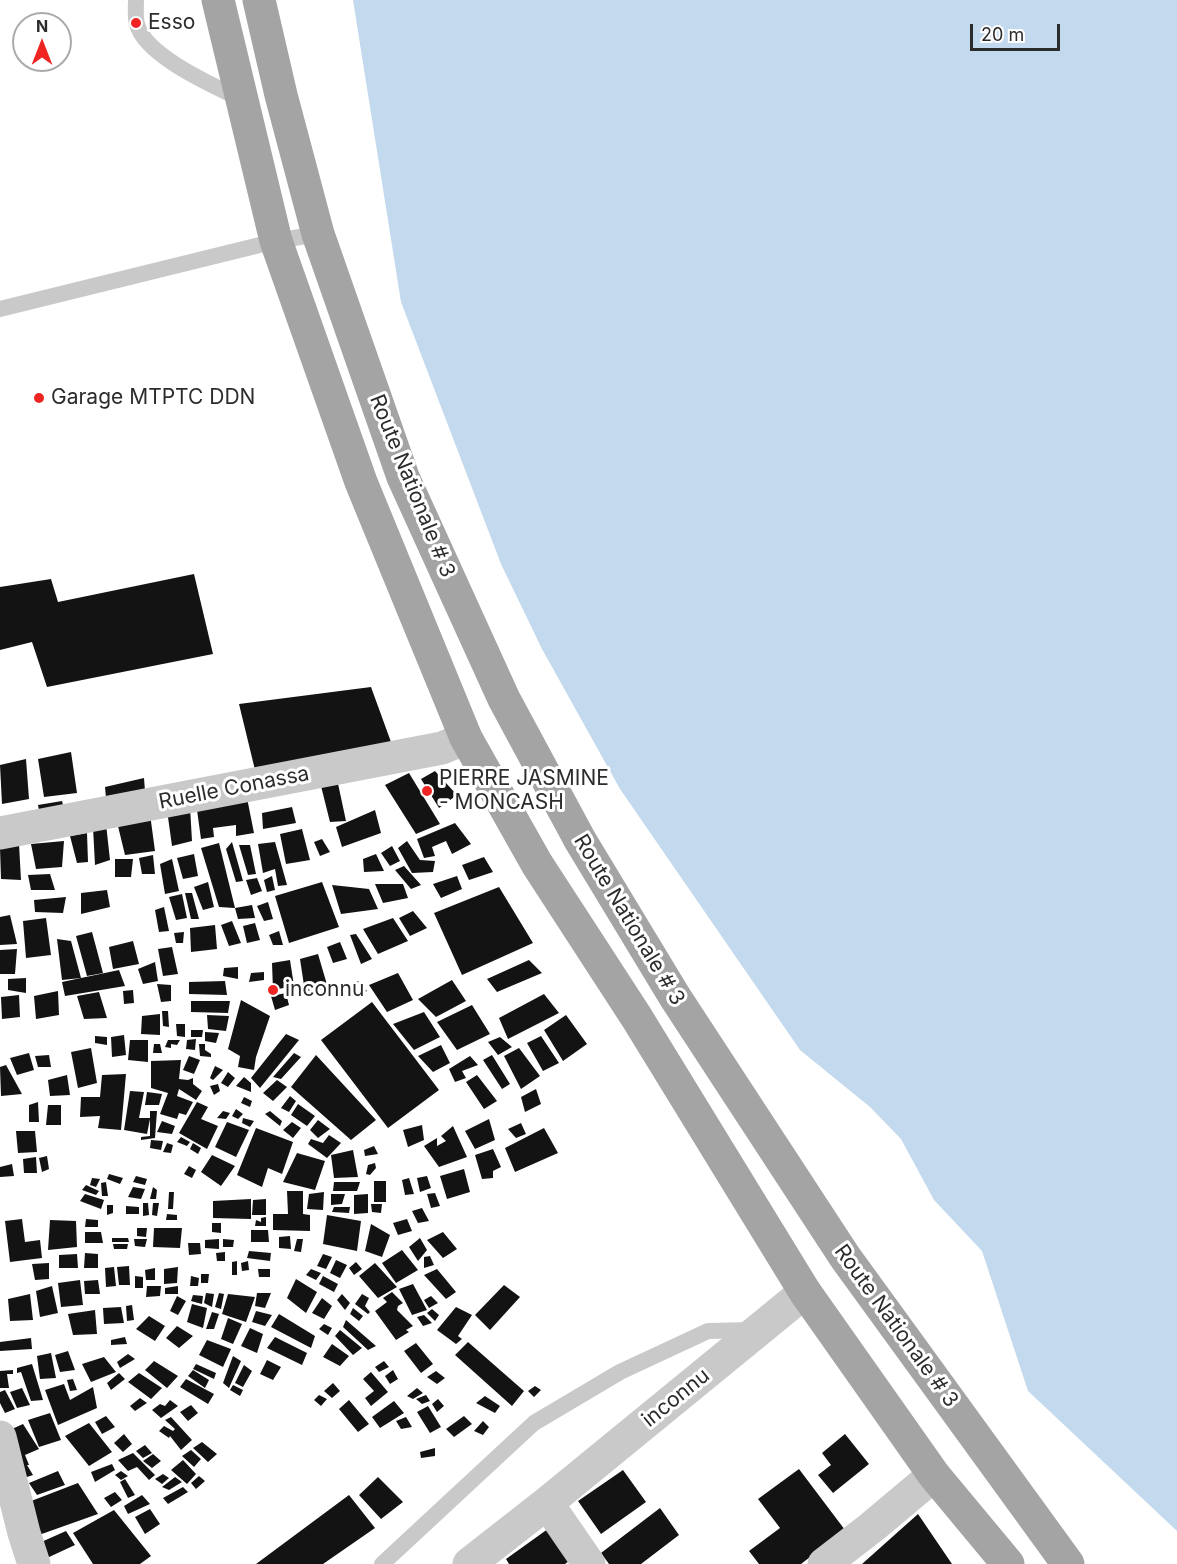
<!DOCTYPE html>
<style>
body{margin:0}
#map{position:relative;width:1177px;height:1564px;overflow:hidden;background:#fff;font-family:Inter,sans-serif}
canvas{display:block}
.north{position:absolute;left:12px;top:12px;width:60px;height:60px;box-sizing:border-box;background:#fff;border:2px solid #ababab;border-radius:50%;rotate:0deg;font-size:16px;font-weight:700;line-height:24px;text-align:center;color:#2c2c2c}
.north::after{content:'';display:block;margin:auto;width:21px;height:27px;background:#ef2523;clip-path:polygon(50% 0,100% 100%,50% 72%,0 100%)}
.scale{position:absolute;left:970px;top:24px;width:90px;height:27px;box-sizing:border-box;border:3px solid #2c2c2c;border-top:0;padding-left:8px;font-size:18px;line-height:21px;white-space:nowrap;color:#2c2c2c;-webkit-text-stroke:4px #fff;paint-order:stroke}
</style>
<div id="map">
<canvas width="1177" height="1564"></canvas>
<div class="north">N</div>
<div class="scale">20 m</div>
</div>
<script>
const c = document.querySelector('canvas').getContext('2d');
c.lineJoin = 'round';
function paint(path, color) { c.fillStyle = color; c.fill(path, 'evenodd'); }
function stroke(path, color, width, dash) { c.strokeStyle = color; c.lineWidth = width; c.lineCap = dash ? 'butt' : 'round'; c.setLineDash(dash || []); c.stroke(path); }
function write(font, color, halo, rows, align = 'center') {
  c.font = font + ' Inter,sans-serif'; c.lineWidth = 6; c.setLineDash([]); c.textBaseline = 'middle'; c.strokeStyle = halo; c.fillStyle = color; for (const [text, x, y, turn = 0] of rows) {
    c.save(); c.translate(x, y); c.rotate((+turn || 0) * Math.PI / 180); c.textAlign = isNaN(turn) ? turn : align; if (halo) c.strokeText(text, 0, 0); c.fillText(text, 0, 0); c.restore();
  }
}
const water = new Path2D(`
 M353,0H1177V1531L1028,1391L982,1251L934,1200L901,1139L870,1107L800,1050L620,789L542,649L501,564L401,302Z`);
const building = new Path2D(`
 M194,574L213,654L47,687L32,642L0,650V587L51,579L58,602Z
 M371,687L391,742L255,770L239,704Z
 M71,752L77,793L44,797L38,759Z
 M26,759L29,799L2,804L0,765Z
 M435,771L457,795L439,808L421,779Z
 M409,773L440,824L416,834L385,785Z
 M144,778L145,791L106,798L105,787Z
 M337,779L346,821L330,822L320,782Z
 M247,798L254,833L236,836V825L213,828L214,837L201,839L197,810Z
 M62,801L65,812L40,816L38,805Z
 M190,807L192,841L172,846L167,810Z
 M292,807L296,823L263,829L262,813Z
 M375,810L381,833L342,847L336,827Z
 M150,814L155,851L125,855L117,822Z
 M455,823L471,844L452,854L446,841L432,847L435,856L424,858L417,839Z
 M106,824L110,860L95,865L93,827Z
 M302,829L310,860L286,864L280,834Z
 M87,833L88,862L77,863L70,836Z
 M322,839L330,852L320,856L314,842Z
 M64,841L62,867L36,869L31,844Z
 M407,841L420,860L435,861L433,872L412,873L398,848Z
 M232,842L243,881L236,882L226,849Z
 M275,842L287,885L278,886L275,869L263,873L258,844Z
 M219,843L235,908L219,907L201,848Z
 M19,844L21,880L1,879L0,848Z
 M239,845H250L256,874L248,875Z
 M392,846L400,861L390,866L381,853Z
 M194,854L198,876L183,879L177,858Z
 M376,854L384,871L364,872L363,859Z
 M153,855L155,874H142L139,858Z
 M484,857L493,872L469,880L462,865Z
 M115,859H133L131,877H115Z
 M172,859L179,891L165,894L160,864Z
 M404,866L421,885L411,889L395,870Z
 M50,874L55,890H31L28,875Z
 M272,876L275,890L267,892L264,880Z
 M457,876L462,889L441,898L433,884Z
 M257,878L262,891L251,895L246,880Z
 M208,882L214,907L203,910L194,887Z
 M322,882L339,927L289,943L275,896Z
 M375,884H403L408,898L383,903Z
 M332,885L369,889L378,909L341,914Z
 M499,887L533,943L462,975L434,913Z
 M107,890L110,907L81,914V893Z
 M185,893H192L199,919H191Z
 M182,894L187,918L176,920L169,897Z
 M66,897L63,913L35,912L34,900Z
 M268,902L273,919L264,921L257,906Z
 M252,905L255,918L238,919L235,908Z
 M164,907L169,931L159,932L155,910Z
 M413,911L427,928L410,936L399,918Z
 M10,915L17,944L0,945V917Z
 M46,918L51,955L26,958L23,921Z
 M393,918L408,941L378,954L363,929Z
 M232,921L241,943L229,946L221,925Z
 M255,923L260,940L247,943L243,926Z
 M215,925L217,949L191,952L190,928Z
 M279,931L283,945H273L269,935Z
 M92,932L103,973L87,976L76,936Z
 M184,932L183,943H176L174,933Z
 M356,934L372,959L361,964L350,935Z
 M57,939L71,941L81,978L62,980Z
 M133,941L139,964L113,969L109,947Z
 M340,942L347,959L333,963L327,947Z
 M172,947L178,974L163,976L158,949Z
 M17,949L15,974H0V950Z
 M318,954L328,988L305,992L300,959Z
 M290,960L294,986L273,990L272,963Z
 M529,960L542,973L497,992L487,979Z
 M155,962L158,981L143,984L138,969Z
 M238,967V979L223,976L224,968Z
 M119,970L125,986L65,996L62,982Z
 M264,972V980L249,982L251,973Z
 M398,973L413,1000L387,1012L369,985Z
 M26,978V993L8,990V979Z
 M452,980L466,1001L436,1017L418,999Z
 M225,981L227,995L189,994V982Z
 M358,981L367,991L357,996L350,985Z
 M157,984L171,985V1001L161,1002Z
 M133,990L134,1003L124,1004L123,991Z
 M58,991L59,1015L36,1019L34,996Z
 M99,992L107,1018L84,1019L77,996Z
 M286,993L289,1005L275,1010L271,996Z
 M544,994L559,1013L508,1039L499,1018Z
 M19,995L20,1017L2,1019L1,997Z
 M241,1000L270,1016L256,1057L254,1070L238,1067L240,1056L228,1049Z
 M191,1001H230L228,1013L191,1012Z
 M372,1002L439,1090L388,1128L321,1040Z
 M472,1005L490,1034L457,1050L437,1022Z
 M162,1011H168L169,1027L163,1026Z
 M424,1012L440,1037L414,1050L393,1024Z
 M160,1014V1035L141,1034L142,1016Z
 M207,1015L229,1016L226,1031L208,1029Z
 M566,1015L587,1044L563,1061L544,1030Z
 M176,1024H185V1037L177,1036Z
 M191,1030H203L202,1037H191Z
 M205,1032L219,1033L216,1043L205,1041Z
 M286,1034L299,1040L260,1088L251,1078Z
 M124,1035L126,1055L112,1057L111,1037Z
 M95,1036L107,1037V1045L95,1043Z
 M541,1036L559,1063L543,1071L527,1043Z
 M500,1037L512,1047L498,1055L488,1042Z
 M196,1039L195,1050L186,1049L187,1040Z
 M130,1040H148V1062L128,1060Z
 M168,1040H180L177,1045L171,1044V1048L165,1047Z
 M154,1044H160L162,1053H153Z
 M199,1044H205V1050L211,1054V1057L200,1056Z
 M441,1045L450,1063L433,1072L418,1056Z
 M91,1048L97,1083L78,1088L71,1052Z
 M519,1048L540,1076L521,1089L504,1056Z
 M29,1053L34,1070L17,1075L10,1058Z
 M294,1053L301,1057L281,1079L273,1077Z
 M49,1055L51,1067H38L35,1056Z
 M316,1055L376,1120L351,1140L291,1087Z
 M492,1055L510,1084L502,1089L483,1060Z
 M189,1056L200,1060L194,1074L183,1070Z
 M470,1056L478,1065L462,1071L466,1078L455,1082L449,1069Z
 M181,1060L179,1079L188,1080L193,1078V1084L202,1091L196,1100L179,1089L177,1096L193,1102L186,1115L179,1113L177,1119L160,1114L168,1093L151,1088V1061Z
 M6,1065L22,1094L1,1096L0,1067Z
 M215,1066L223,1070L213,1080L210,1078Z
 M228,1072L235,1078L228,1087L221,1083Z
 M126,1074L121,1130L98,1128L100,1116L80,1117L81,1097H100L102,1075Z
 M67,1075L70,1095L50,1096L48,1080Z
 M477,1075L497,1101L484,1109L466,1082Z
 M244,1077L251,1083V1092L236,1086Z
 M277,1080L287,1087L273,1101L263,1093Z
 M218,1084L220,1091L214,1095L210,1086Z
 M536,1089L541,1104L525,1112L521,1097Z
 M130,1091L144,1092L139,1118H150V1111H157L155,1138L141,1140V1137L150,1136V1119L147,1134L124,1130Z
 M147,1092L162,1094L159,1105H145Z
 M290,1096L296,1101L289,1112L281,1108Z
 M244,1097L252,1101L250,1107L241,1103Z
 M38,1102L39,1122H29V1105Z
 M197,1102L208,1107L201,1119L218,1126L207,1149L179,1133Z
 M298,1104L315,1116L307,1126L291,1115Z
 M48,1105H61V1125H46Z
 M236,1109L243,1114L238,1119L232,1116Z
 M223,1111L230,1113L226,1119L217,1118Z
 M270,1111L282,1121L280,1126L265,1114Z
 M243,1118L254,1121L250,1127L242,1123Z
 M489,1119L495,1140L475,1149L465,1131Z
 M318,1120L330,1129L318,1138L310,1130Z
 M162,1121L175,1126L172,1134L157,1132Z
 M227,1122L249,1130L236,1157L215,1147Z
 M292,1122L301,1128L293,1138L283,1130Z
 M521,1123L526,1134L516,1138L508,1129Z
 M422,1125L424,1140L408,1147L403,1130Z
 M453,1126L467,1157L439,1167L424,1146L437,1138V1146L446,1141L441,1136Z
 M256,1128L293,1142L282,1174L268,1168L262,1187L237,1175Z
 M544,1128L558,1153L515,1172L505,1148Z
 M16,1131H35L37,1152L18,1153Z
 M329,1135L341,1143L327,1158L308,1144L311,1139L323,1143Z
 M181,1137L190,1142L187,1146L177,1142Z
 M151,1140L163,1141L161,1150L150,1148Z
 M167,1143L173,1145L171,1153L163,1152Z
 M193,1143L201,1148L198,1154L190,1149Z
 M374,1146L378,1154L365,1156L364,1150Z
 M493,1149L501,1167L493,1171V1178L482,1179L475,1155Z
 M353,1150L358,1177L334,1178L331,1155Z
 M297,1153L325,1161L315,1190L283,1182Z
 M212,1155L235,1166L221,1186L201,1172Z
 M47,1156L49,1169L42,1172L39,1158Z
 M36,1157L37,1173H24L23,1159Z
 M375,1163L376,1168L370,1175L366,1174L368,1165Z
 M12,1164L14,1176L0,1177V1167Z
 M189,1166L196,1170L192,1178L184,1174Z
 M464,1169L470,1192L447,1199L440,1176Z
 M109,1174L123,1178L120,1184L107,1179Z
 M136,1176L147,1179L145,1185L133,1182Z
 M427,1176L431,1188L420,1192L417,1178Z
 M92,1178L100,1179L96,1187L90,1185Z
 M409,1178L414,1194L405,1195L402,1180Z
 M374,1181H386V1202H374Z
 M106,1182L108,1196H102L101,1183Z
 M334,1182H360L357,1191H333Z
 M86,1185L99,1191L96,1195L82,1190Z
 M133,1187L145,1189L141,1199L128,1197Z
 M153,1187L157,1190L156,1199H150Z
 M287,1191H303V1214L310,1215V1231L273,1230V1214H288Z
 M169,1192H174L173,1209H168Z
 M324,1192L323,1210L307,1209L309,1194Z
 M435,1193L440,1206L431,1208L427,1194Z
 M85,1194L104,1200L101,1209L80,1201Z
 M331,1194H345L342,1204L331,1205Z
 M368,1194V1213L354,1214V1195Z
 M251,1199V1219L213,1218V1201Z
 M266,1199V1215H252L253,1200Z
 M143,1203H148L149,1215L143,1216Z
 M153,1203H159L157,1216L152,1215Z
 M371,1204H382L381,1213L372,1212Z
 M107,1205H113V1213L107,1215Z
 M126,1206L139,1207V1214H126Z
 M334,1207H350L349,1213L332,1212Z
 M422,1208L429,1221L418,1223L412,1211Z
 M167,1214L177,1215V1220H166Z
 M327,1215L361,1221L357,1251L323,1244Z
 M266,1217V1226H255L256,1220L261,1222V1218Z
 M22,1219L25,1242L40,1240L42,1258L10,1262L5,1221Z
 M86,1219L98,1220V1227H85Z
 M407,1219L412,1231L398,1235L393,1223Z
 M50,1220L76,1221L77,1247L48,1250Z
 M212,1223H221V1233L212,1232Z
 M371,1224L390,1235L382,1257L365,1251Z
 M137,1228H147L146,1237L137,1236Z
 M154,1228H182L180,1248L153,1247Z
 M251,1230H268L269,1242H251Z
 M85,1232H101L103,1243H85Z
 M443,1232L457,1249L443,1258L427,1240Z
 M290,1236L291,1249L279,1248V1237Z
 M112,1238H128L129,1242H112Z
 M420,1238L427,1250L418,1261L409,1247Z
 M134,1239H147L145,1247L135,1246Z
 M219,1239V1249L205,1248V1240Z
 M223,1239L234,1240L233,1247H223Z
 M297,1239H303L301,1252L294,1251Z
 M188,1243H200L201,1254L189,1255Z
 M113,1244H128L127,1249H114Z
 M402,1250L418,1270L396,1283L382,1263Z
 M249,1251L271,1253L270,1261L247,1258Z
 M225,1252V1261H217L216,1253Z
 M85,1253L98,1254V1268H84Z
 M77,1254L78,1268H59V1255Z
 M323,1254L332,1257L326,1269L317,1266Z
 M430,1256L434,1265L424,1268V1257Z
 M336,1260L347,1265L340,1278L330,1273Z
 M237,1261V1275H232V1262Z
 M248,1261L249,1270L242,1271L241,1263Z
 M356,1262L362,1269L354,1275L349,1268Z
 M49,1263V1279L35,1280L32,1264Z
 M375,1263L397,1287L378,1298L359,1276Z
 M129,1266L130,1285H119L117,1267Z
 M114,1267L116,1286L106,1287L105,1268Z
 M178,1267L177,1283L164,1284V1269Z
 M155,1268V1280H146L145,1270Z
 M258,1269H270V1277H259Z
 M311,1269L321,1273L316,1280L306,1275Z
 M437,1269L456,1292L446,1299L424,1275Z
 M201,1274H209L208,1283H201Z
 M135,1276L143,1277V1288H135Z
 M191,1276L199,1278L198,1286H190Z
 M323,1276L338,1284L334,1292L319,1284Z
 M296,1279L317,1292L306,1313L287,1298Z
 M80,1280L83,1305L61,1307L58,1283Z
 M98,1280L100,1294H85L84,1281Z
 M413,1284L427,1310L412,1315L399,1289Z
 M504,1285L520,1297L490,1330L475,1315Z
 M52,1286L58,1313L40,1317L36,1291Z
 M147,1286H161L160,1296L146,1297Z
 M178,1286V1294H165V1288Z
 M392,1292L403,1303L398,1306L397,1310L413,1326L406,1330L409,1332L396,1340L375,1311L387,1302L383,1298Z
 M206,1293L214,1294L212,1307L204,1303Z
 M219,1293L224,1294L221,1309L215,1307Z
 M257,1293H271L265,1308L255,1306Z
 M30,1294L33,1320L10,1321L8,1299Z
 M228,1294L255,1297L246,1322L222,1314Z
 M342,1294L350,1303L345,1310L337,1300Z
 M362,1294L369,1298L365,1306L370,1312L368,1314L355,1304Z
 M193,1295L203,1296L202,1304L191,1301Z
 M177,1296L186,1301L178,1315L170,1311Z
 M431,1296L438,1303L429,1308L424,1300Z
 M322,1298L332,1306L324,1319L312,1313Z
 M192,1304L207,1308L203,1328L187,1322Z
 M132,1305L134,1320L127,1321L126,1306Z
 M121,1307L124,1323L104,1324L103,1308Z
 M456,1307L472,1315L458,1336L462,1339L456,1344L437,1330Z
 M353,1308L363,1316L359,1321L350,1314Z
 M432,1309L439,1315L435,1321L427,1313Z
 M95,1310L97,1334L73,1335L68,1314Z
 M256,1311L272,1315L265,1326L252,1322Z
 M212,1312L219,1314L214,1329H206Z
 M279,1314L315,1336L311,1348L271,1327Z
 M424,1315L432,1323L423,1326L417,1317Z
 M149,1316L165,1326L155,1341L136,1329Z
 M228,1318L242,1324L233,1344L221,1339Z
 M346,1320L376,1346L368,1350L343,1327Z
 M324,1324L332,1328L328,1335L319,1329Z
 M177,1326L193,1336L179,1348L166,1338Z
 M250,1328L263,1334L257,1353L241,1346Z
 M340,1330L362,1348L353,1355L335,1336Z
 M125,1337L127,1344L111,1345V1340Z
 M275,1337L307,1353L302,1365L267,1348Z
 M31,1338L32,1349L0,1351V1342Z
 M207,1340L231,1349L223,1367L199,1355Z
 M468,1342L524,1391L512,1406L455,1355Z
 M416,1343L433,1364L421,1373L404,1351Z
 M332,1344L349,1356L340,1366L323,1357Z
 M68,1351L75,1370L60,1372L55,1355Z
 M51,1353L56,1378L40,1379L37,1356Z
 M128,1354L135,1359L120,1368L117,1362Z
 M233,1356L241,1361L229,1388L223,1383Z
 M104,1357L116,1372L91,1382L82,1364Z
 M267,1360L281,1367L273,1380L260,1374Z
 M154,1361L178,1376L167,1388L145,1370Z
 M384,1361L389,1367L379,1372L375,1367Z
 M32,1364L43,1400L31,1401L21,1372L17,1373V1368Z
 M196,1364L216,1373L214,1379L193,1369Z
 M244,1365L252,1371L243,1387L235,1383Z
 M13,1370V1374H7L9,1388H0V1371Z
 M193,1370L209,1380L205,1388L188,1376Z
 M393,1370L398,1379L390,1384L385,1376Z
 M436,1371L445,1378L437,1384L427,1377Z
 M371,1372L388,1392L371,1406L365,1398L374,1391L363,1379Z
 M119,1373L125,1379L111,1390L107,1383Z
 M139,1373L162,1388L151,1399L128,1382Z
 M73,1379L77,1390L70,1391L67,1380Z
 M186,1379L214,1394L208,1404L180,1387Z
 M333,1383L340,1391L332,1398L324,1391Z
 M64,1384L70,1400L93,1387L97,1408L58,1425L45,1390Z
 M233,1385L243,1390L240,1396L230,1390Z
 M535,1386L541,1390L534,1397L528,1391Z
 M22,1388L30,1405L17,1408L10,1392Z
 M417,1388L423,1393L413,1399L407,1396Z
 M5,1390L15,1409L5,1413L0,1403V1392Z
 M319,1395L327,1399L321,1406L314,1400Z
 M426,1395L430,1401L422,1404L416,1399Z
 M485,1396L500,1406L495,1413L476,1403Z
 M140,1398L147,1403L135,1411L130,1406Z
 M438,1399L444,1406L437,1412L432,1404Z
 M170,1400L178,1406L161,1418L152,1410L160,1404L165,1406Z
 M349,1400L369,1424L358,1432L339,1409Z
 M394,1401L404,1413L380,1428L372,1417Z
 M191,1405L198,1413L188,1421L180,1412Z
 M428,1406L441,1427L430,1433L417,1412Z
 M50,1413L61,1440L39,1447L28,1420Z
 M106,1416L115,1427L102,1434L95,1422Z
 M464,1416L472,1424L454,1437L446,1429Z
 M171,1417L192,1440L181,1450L170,1436L169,1438L159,1431L164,1426L173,1431L175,1429L165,1420Z
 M406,1417L412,1427L401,1429L396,1421Z
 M483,1421L489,1427L483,1435L474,1431Z
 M89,1423L112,1452L89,1466L65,1436Z
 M23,1424L39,1449L25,1455L29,1465H27L33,1475L24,1478L1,1434Z
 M124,1434L132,1444L123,1452L114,1443Z
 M845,1434L869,1464L833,1493L818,1475L831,1465L822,1453Z
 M202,1442L217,1454L208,1462L193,1448Z
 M145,1445L152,1453L143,1458L136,1451Z
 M435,1448V1456L421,1458L420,1452Z
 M191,1450L201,1459L194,1467L182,1456Z
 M133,1453L155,1475L149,1480L137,1467L128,1471L118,1460Z
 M153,1454L161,1461L152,1468L143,1461Z
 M183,1460L196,1474L187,1484L171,1470Z
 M112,1464L115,1470L95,1482L91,1472Z
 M799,1469L845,1530L801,1564H759L749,1551L780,1528L758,1499Z
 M623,1470L646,1502L601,1534L578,1501Z
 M58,1471L65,1485L37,1495L29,1483Z
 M121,1471L128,1476L121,1480L115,1475Z
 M163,1474L169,1478L162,1484L155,1479Z
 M199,1476L205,1481L196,1489L191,1483Z
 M175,1477L182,1482L169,1490L162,1487Z
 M378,1477L403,1502L381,1519L359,1495Z
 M125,1479L135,1495L128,1498L120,1482Z
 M78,1483L98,1514L36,1536L26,1503Z
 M183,1487L188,1492L168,1504L163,1498Z
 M115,1492L122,1500L111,1507L104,1498Z
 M142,1495L150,1504L128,1514L124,1506Z
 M349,1495L375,1528L323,1564H256Z
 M660,1508L679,1535L641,1564H609L601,1553Z
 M150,1509L160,1524L145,1534L135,1517Z
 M114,1510L151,1556L140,1564H93L73,1533Z
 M918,1514L952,1564H862Z
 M552,1526L575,1557L565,1564H509L506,1559Z
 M66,1531L75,1545L47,1558L39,1543Z`);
const lane = new Path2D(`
 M136,0C136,7 135,17 137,24C145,56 214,86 243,100
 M0,309L276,241L318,234
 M382,1564L534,1423L620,1372L708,1331L752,1330`);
const street = new Path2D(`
 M0,833L442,748L466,738
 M0,1437L24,1533L34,1564
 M547,1503L589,1564
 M469,1564L547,1503L805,1292
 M824,1564L872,1527L934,1475`);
const primary = new Path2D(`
 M218,0L276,241L361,482L466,738L537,864L637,1018L805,1292L934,1475L1008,1564
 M259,0L281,95L318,234L403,477L504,699L580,840L675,997L845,1257L1068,1564`);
const markers = [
 [136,23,6,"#ef2523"],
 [39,398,6,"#ef2523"],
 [427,791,6,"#ef2523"],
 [273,990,6,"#ef2523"]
];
const poiNames = [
 ["Esso",148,23],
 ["Garage MTPTC DDN",51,398],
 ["PIERRE JASMINE",439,779],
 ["- MONCASH",439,803],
 ["inconnu",285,990]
];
const streetNames = [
 ["Route Nationale # 3",412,486,68],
 ["Ruelle Conassa",234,788,-11],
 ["Route Nationale # 3",629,920,59],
 ["Route Nationale # 3",896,1326,54],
 ["inconnu",676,1398,-39]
];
paint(water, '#c3d9ed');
paint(building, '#131313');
stroke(lane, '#c9c9c9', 16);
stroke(street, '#c9c9c9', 33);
stroke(primary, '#a4a4a4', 33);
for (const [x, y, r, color] of markers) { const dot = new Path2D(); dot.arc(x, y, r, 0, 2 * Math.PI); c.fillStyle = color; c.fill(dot); stroke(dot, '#fff', 2); }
write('21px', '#2c2c2c', '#fff', poiNames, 'left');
write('21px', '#2c2c2c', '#fff', streetNames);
</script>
